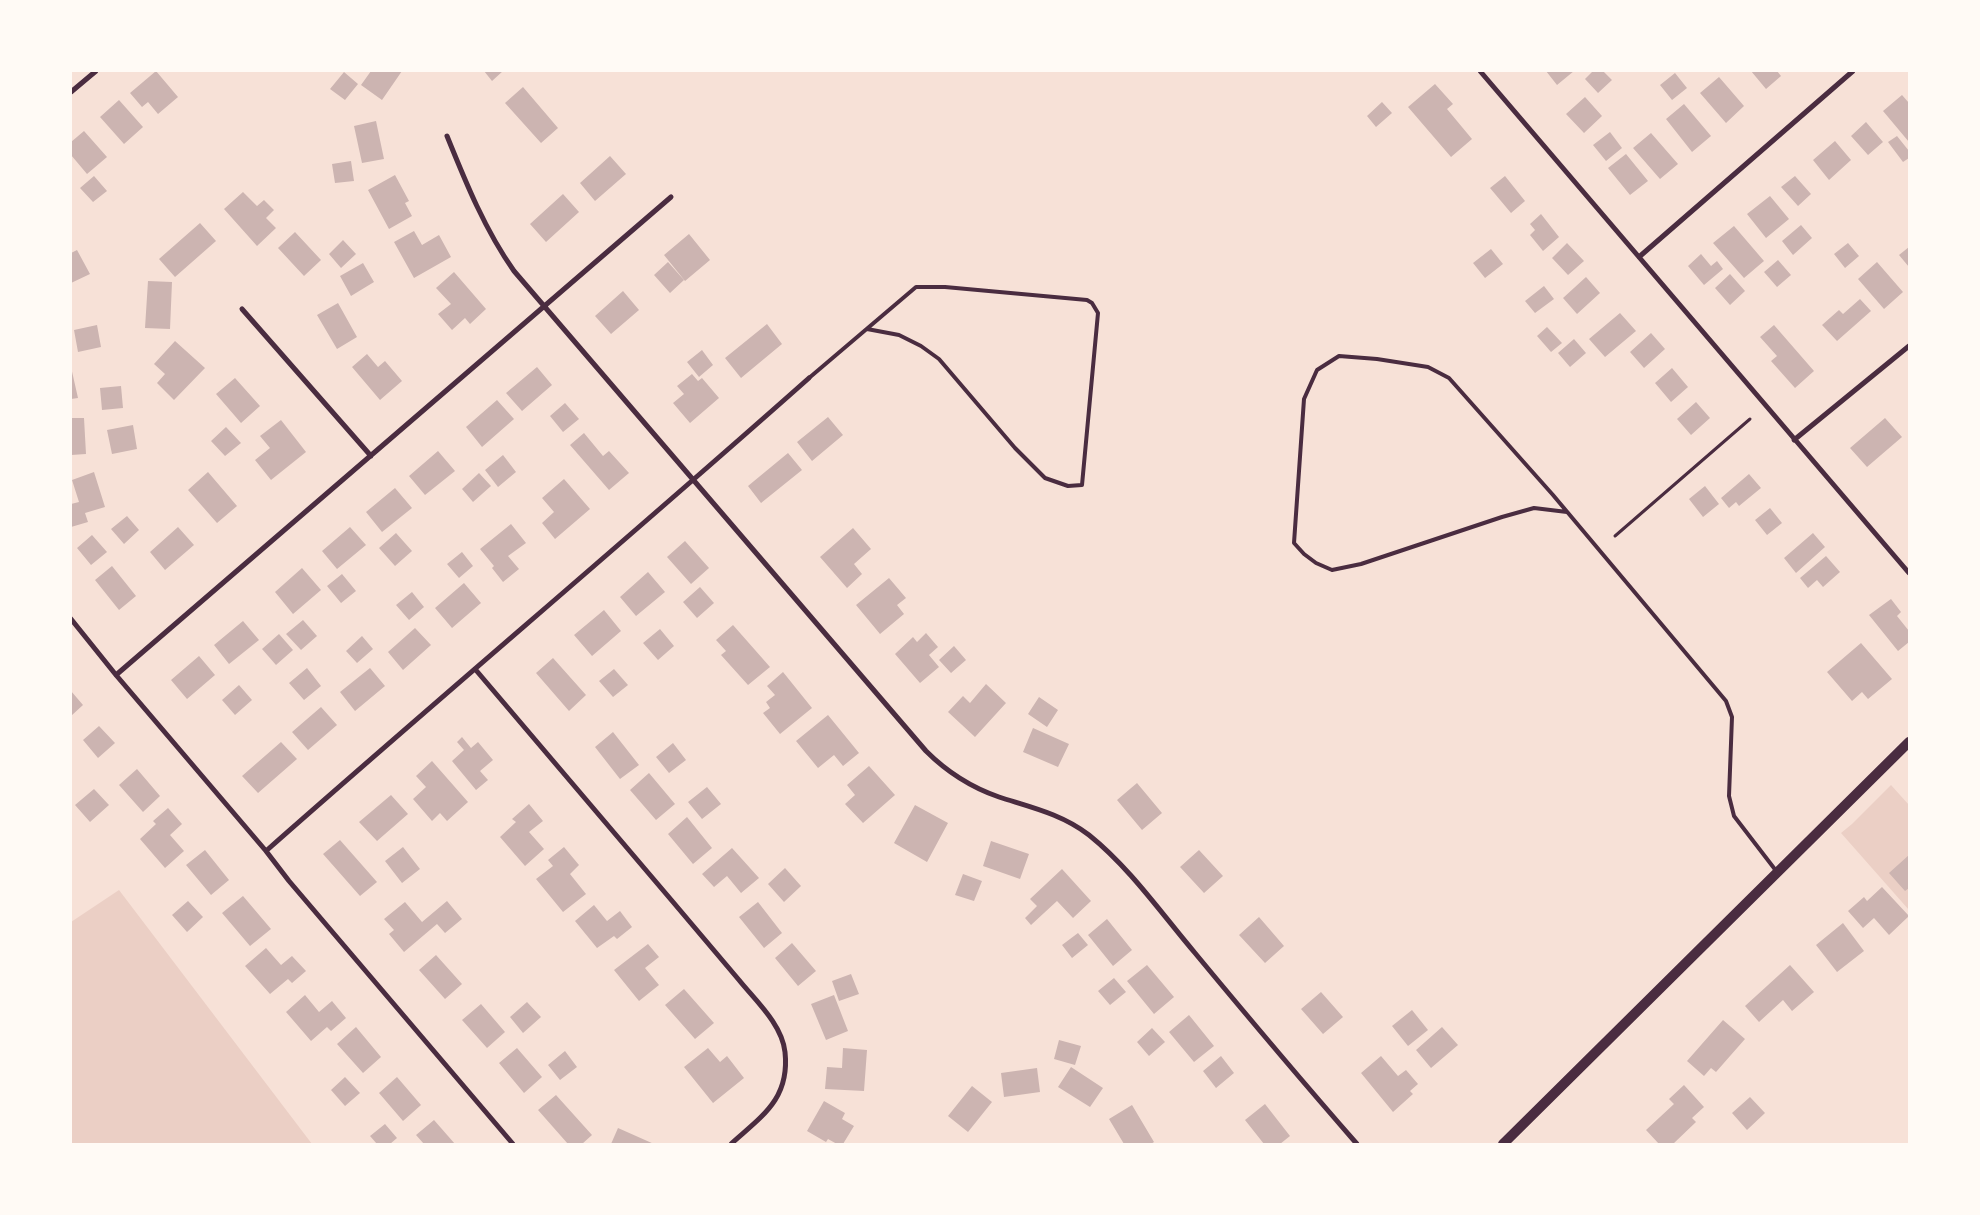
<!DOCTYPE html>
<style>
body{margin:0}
#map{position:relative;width:1980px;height:1215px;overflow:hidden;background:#f7e1d7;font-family:"Golos Text",sans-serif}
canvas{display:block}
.frame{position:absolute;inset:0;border:72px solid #fffaf5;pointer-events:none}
</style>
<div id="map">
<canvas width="1980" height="1215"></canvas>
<div class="frame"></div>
</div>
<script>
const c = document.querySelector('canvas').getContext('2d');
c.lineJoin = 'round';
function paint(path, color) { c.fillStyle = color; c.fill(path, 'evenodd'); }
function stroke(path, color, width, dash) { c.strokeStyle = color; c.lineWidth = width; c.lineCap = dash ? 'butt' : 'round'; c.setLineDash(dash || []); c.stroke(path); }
const green = new Path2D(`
 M1891,785L1909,805V910L1841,833L1852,824Z
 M119,890L312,1144H71V922Z`);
const building = new Path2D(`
 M156,71L178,97L158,114L148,102L142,107L130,93Z
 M371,71H402L382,100L361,85Z
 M484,71H503L492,81Z
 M1546,71H1574L1557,85Z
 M1593,71H1603L1612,80L1598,93L1585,79Z
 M1751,71H1777L1781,76L1766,89Z
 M344,72L358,84L345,100L330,89Z
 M1675,73L1687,88L1672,100L1660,85Z
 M1719,77L1744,106L1726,123L1700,93Z
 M1435,84L1453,104L1447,109L1472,139L1451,157L1408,107Z
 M523,87L558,128L541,143L505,103Z
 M1902,95L1909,103V142L1883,111Z
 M1585,97L1602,116L1584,133L1566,114Z
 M119,100L143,127L124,144L100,117Z
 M1382,102L1392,113L1376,127L1367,116Z
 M1684,104L1711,136L1692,152L1666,119Z
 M376,121L384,159L362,163L354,126Z
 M1866,122L1883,142L1868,155L1851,136Z
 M84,131L107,157L87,174L71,155V142Z
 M1610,132L1622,148L1606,161L1593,145Z
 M1651,133L1678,164L1660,179L1633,148Z
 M1897,136L1909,151V158L1903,162L1888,142Z
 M1835,141L1851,160L1829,180L1813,160Z
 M1626,154L1648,181L1630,195L1608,168Z
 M610,156L626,174L595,201L580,183Z
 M351,161L354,181L335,183L332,164Z
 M395,175L409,201L405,203L412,216L389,229L368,190Z
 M94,176L107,191L93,202L80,188Z
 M1505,176L1525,201L1511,213L1490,188Z
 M1795,176L1811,194L1798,206L1781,187Z
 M243,192L257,206L264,200L274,210L266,218L276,228L257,246L224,209Z
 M563,194L579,212L546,242L530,224Z
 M1770,196L1789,219L1766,238L1747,214Z
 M1541,214L1559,237L1543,251L1530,235L1535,230L1530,224Z
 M200,223L216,241L175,277L159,259Z
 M1801,225L1812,238L1793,255L1782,241Z
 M1734,226L1764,261L1744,278L1713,243Z
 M414,231L422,245L439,235L451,257L414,278L394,242Z
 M295,232L321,260L304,276L278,248Z
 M689,234L710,260L685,281L664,255Z
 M343,240L356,254L341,268L329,254Z
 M1567,243L1584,261L1568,275L1552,258Z
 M1848,243L1859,256L1845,268L1834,254Z
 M1909,247V267L1899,255Z
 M1491,249L1503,264L1485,278L1473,263Z
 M77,250L90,274L71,283V253Z
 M1701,254L1711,266L1717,261L1723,269L1704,285L1688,266Z
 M1778,260L1791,275L1777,287L1764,272Z
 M668,262L684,280L670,293L654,275Z
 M1877,262L1903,292L1884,309L1858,279Z
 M363,263L374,282L351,296L340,276Z
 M454,272L486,309L470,324L465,318L452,330L438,314L451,304L436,288Z
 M1730,274L1745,291L1730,305L1715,288Z
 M1586,277L1600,293L1577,314L1563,298Z
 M148,281L172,282L170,329L145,328Z
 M1544,286L1554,299L1535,313L1525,301Z
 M623,291L639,310L611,334L595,316Z
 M1860,299L1871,311L1837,341L1822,325L1839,310L1843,314Z
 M338,303L357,337L337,349L317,315Z
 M1620,313L1636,331L1605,357L1589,339Z
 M767,324L782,344L741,378L725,358Z
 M97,325L101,347L78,352L74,330Z
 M1774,325L1814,371L1795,388L1771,361L1777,356L1760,337Z
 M1547,327L1562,343L1551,352L1537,336Z
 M1651,333L1665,349L1644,368L1630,352Z
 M1574,339L1586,353L1570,367L1558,353Z
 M175,341L205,368L174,400L157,383L165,374L154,364Z
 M702,350L713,365L699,377L687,362Z
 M367,354L378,367L385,361L402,381L380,400L352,367Z
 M71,367L78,398L71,399Z
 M537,367L552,385L522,411L506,393Z
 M1672,368L1688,387L1671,402L1655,383Z
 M692,374L698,381L702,378L719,398L690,423L673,403L684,394L677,386Z
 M235,378L260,406L241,423L216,394Z
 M121,386L123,408L102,410L100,388Z
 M497,400L514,419L482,447L466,427Z
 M1696,402L1710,418L1691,435L1677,419Z
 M565,403L579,419L563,432L550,416Z
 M828,417L843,435L812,461L797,442Z
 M71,418H84L86,454L71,455Z
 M1885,418L1902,437L1867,467L1850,448Z
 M281,420L306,452L271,480L255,460L270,448L260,436Z
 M133,425L137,449L112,454L107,430Z
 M226,427L241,443L225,456L211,441Z
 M584,433L603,456L609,451L629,473L609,490L570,445Z
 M438,451L455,471L425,495L409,476Z
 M788,453L802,470L761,503L748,486Z
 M503,455L516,472L498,487L485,470Z
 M94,472L105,507L85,513L88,522L71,527V504L79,502L72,480Z
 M208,472L237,506L217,523L188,490Z
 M479,473L491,486L473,502L462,489Z
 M1749,474L1761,488L1739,506L1736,502L1729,508L1721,498Z
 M564,479L590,509L555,539L542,523L554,512L542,498Z
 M1705,486L1719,504L1703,517L1689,499Z
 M395,488L412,508L382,532L366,512Z
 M1770,508L1782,523L1767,535L1755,520Z
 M127,516L139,530L124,544L111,529Z
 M511,524L526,543L508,556L519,569L503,582L492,568L494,566L480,549Z
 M178,527L194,545L165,570L150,552Z
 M350,527L366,545L337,569L322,551Z
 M853,528L871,549L854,564L862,574L847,588L820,557Z
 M396,533L412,551L395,566L379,548Z
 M1813,533L1825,547L1796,573L1784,558Z
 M92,535L107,552L91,565L77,548Z
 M685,541L709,568L691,584L667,557Z
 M462,552L473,566L459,578L447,564Z
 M1826,556L1840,572L1823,587L1817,580L1808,588L1800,578Z
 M112,566L136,596L119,610L95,580Z
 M302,568L321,590L293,614L275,592Z
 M648,572L665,592L636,616L620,597Z
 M342,574L356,591L341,603L327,586Z
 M889,578L906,598L897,605L904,614L880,634L856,605Z
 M464,583L481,603L452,628L435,608Z
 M700,587L714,603L697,618L683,602Z
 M412,592L424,607L409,620L396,605Z
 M1891,599L1901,612L1897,616L1909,631V642L1898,651L1869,615Z
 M604,610L621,631L592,656L574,635Z
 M303,620L317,636L301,650L286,634Z
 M243,621L259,640L229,664L214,645Z
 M733,625L770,667L748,685L721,655L726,651L716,640Z
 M415,628L431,645L403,670L388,652Z
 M660,629L674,646L658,660L643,643Z
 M926,633L938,647L929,655L939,667L920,683L895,654L913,637L917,642Z
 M279,634L293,650L276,665L262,649Z
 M362,636L373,649L357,663L346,651Z
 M1861,643L1892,679L1868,699L1862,692L1852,701L1827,672Z
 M954,646L966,660L951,673L939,660Z
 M199,656L215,675L187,699L171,680Z
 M553,658L586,695L569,711L536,673Z
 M307,668L321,686L304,700L289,683Z
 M370,668L385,686L355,711L340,692Z
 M614,669L628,685L613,697L599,681Z
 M783,672L812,708L780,734L763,713L770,708L766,702L775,695L767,686Z
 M986,684L1006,703L975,737L948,712L963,696L970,703Z
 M239,685L252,700L235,715L222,700Z
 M71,691L83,705L71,716Z
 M1039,697L1058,710L1047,727L1028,714Z
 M321,707L337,725L308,750L292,732Z
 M828,715L859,753L843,766L834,755L818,768L796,741Z
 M99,726L115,743L98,758L83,740Z
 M1033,728L1069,744L1058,767L1023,752Z
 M613,732L639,765L620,779L595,747Z
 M462,737L471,748L478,742L493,760L480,771L488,780L476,790L452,761L464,750L457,742Z
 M281,742L297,759L258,793L242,776Z
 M673,743L686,760L669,773L656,757Z
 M432,761L468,802L447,821L440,813L432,821L413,799L426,787L416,776Z
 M869,766L895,795L863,823L845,804L855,795L847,785Z
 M137,769L160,796L143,812L119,785Z
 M649,773L675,804L656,820L630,790Z
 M1137,783L1162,813L1142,830L1117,800Z
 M707,787L721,804L702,819L688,802Z
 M94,789L109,805L90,822L75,805Z
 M391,795L408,814L377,841L359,822Z
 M529,804L543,821L529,832L544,849L525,866L500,837L516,822L512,819Z
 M915,805L948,823L927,862L894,843Z
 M168,808L182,824L170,835L184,851L165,868L140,839L156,824L153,821Z
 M687,817L712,848L693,864L668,834Z
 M340,840L377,882L360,896L323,854Z
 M991,841L1029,854L1020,879L983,866Z
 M403,847L420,869L402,883L385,861Z
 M564,847L579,865L570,874L586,894L563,912L536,879L553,866L548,860Z
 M732,848L759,878L741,893L727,876L714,887L702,874Z
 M205,850L229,880L211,895L186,865Z
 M1199,850L1223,876L1204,893L1180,867Z
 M1909,855V888L1905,891L1889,873Z
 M785,868L801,886L784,902L768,884Z
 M1062,869L1091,901L1073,918L1057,901L1031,925L1025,918L1037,906L1030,899Z
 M963,874L982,881L974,901L955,895Z
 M1882,887L1909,916L1889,935L1874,918L1863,928L1848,911L1864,897L1867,901Z
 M243,896L271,929L250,946L222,913Z
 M188,901L203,917L187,932L172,915Z
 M447,901L462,919L445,933L437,924L404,952L389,934L394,930L384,919L405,902L422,922Z
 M758,902L782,933L764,948L739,917Z
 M594,905L607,921L620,911L632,927L617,939L614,936L597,948L575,921Z
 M1259,917L1284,946L1265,963L1239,935Z
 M1107,919L1132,950L1113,966L1088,935Z
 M1843,923L1864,951L1837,972L1816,945Z
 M1078,933L1088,945L1072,958L1062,945Z
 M792,943L816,971L798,986L775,958Z
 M648,944L659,957L645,968L659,985L639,1001L614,970Z
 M266,948L281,965L292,956L306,971L292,983L288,979L270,994L245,966Z
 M436,955L462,984L445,999L419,970Z
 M1147,965L1174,997L1154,1014L1127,981Z
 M1790,965L1814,992L1792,1011L1783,1000L1759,1022L1745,1006Z
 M851,974L859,994L839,1001L832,981Z
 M1114,978L1126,992L1110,1005L1098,991Z
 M684,989L714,1023L695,1039L665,1005Z
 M1321,992L1343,1017L1323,1034L1301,1009Z
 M305,995L319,1012L332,1001L346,1018L331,1031L327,1027L311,1041L286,1012Z
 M834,995L848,1031L826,1040L811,1004Z
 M527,1002L541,1017L523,1033L510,1017Z
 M481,1004L505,1032L487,1048L462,1020Z
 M1412,1010L1428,1030L1408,1046L1392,1026Z
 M1189,1015L1214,1046L1194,1062L1169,1032Z
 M1723,1020L1745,1039L1716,1072L1711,1068L1704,1076L1687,1061Z
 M356,1027L381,1057L363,1073L337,1044Z
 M1442,1027L1458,1045L1431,1068L1416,1050Z
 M1152,1028L1165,1042L1149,1056L1137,1042Z
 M1059,1040L1081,1046L1075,1065L1054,1059Z
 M517,1048L542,1077L524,1093L499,1063Z
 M708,1048L720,1062L727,1056L744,1078L713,1103L684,1067Z
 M843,1048L867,1050L864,1091L825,1089L827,1067L842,1068Z
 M565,1051L577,1067L560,1080L548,1065Z
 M1221,1056L1234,1073L1216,1088L1203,1071Z
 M1381,1056L1398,1076L1406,1070L1418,1084L1410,1091L1413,1094L1393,1112L1361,1073Z
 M1071,1067L1103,1088L1090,1107L1058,1087Z
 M1037,1068L1040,1092L1004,1097L1001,1073Z
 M345,1077L360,1093L345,1106L331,1090Z
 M397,1077L421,1105L403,1121L379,1093Z
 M1684,1085L1704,1107L1692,1118L1696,1122L1673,1144H1659L1646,1130L1674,1104L1669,1099Z
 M972,1086L992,1102L968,1132L948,1116Z
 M556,1095L592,1135L582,1144H568L538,1110Z
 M1750,1097L1765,1113L1747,1130L1732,1113Z
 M824,1101L845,1113L842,1119L854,1126L843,1144H837L828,1139L826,1142L807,1131Z
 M1265,1104L1290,1136L1280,1144H1264L1245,1120Z
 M1132,1105L1154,1142L1151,1144H1124L1109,1119Z
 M434,1120L455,1144H424L416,1135Z
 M385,1124L397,1138L390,1144H377L370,1136Z
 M618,1128L654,1144H611Z`);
const path = new Path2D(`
 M1615,536L1750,419`);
const service = new Path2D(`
 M809,378L916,287H945L1087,300L1092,303L1098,313L1082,485L1068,486L1045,478L1015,448L939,359L921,346L899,335L867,329
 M1567,512L1534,508L1502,517L1361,564L1332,570L1316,563L1304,554L1294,543L1304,399L1317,370L1339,356L1377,359L1428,367L1449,378L1553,495L1726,701L1732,717L1729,796L1734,816L1777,872`);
const minor = new Path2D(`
 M1480,71L1909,573
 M71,92L96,71
 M447,136C466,183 485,230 514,271L926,751C947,772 970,787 999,797C1030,807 1062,814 1089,835C1130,868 1161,913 1195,953C1248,1017 1302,1081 1357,1144
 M1639,257L1853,71
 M242,309L371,456
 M1794,440L1909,346
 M71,619L116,675L266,851L289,881L513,1144
 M475,669C541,747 607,824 673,902C695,928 717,954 739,980C755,1000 782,1024 785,1052C790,1099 762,1116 731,1144
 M116,675L671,197
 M266,851C446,692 630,537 809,378`);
const secondary = new Path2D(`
 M1503,1144L1909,742`);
paint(green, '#ebcfc5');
paint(building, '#ccb4b1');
stroke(path, '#4a2c40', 3);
stroke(service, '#4a2c40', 4);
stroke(minor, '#4a2c40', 5);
stroke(secondary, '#4a2c40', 10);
</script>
